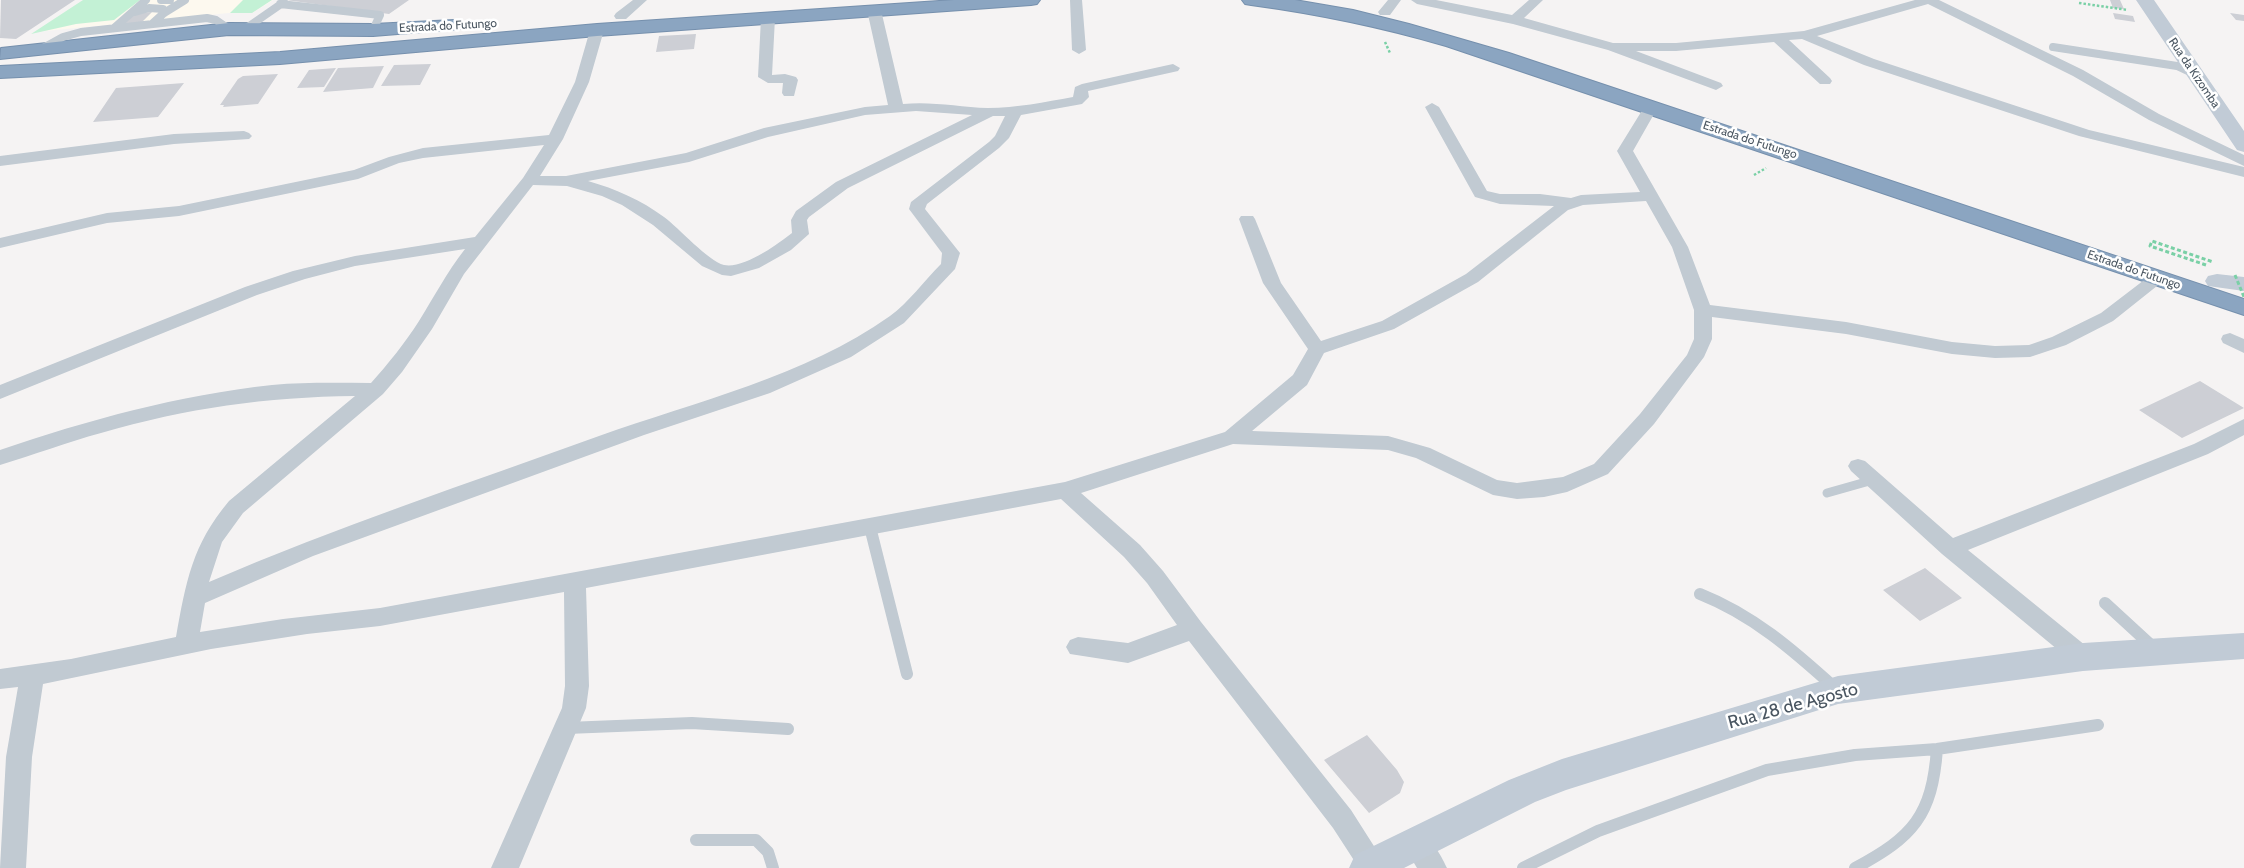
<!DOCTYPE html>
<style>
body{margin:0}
canvas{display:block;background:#f5f3f3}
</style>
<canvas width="2244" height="868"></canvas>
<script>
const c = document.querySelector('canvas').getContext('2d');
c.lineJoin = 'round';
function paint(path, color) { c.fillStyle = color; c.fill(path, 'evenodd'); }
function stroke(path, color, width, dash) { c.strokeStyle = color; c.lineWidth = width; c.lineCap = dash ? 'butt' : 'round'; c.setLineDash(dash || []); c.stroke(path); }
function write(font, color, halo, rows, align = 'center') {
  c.font = font + ' Cabin,sans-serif'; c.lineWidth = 5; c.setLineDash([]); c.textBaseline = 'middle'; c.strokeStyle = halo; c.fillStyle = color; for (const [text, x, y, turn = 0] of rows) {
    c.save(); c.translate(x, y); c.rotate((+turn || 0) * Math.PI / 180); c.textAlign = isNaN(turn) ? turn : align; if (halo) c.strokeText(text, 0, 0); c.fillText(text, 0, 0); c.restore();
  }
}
const commercial = new Path2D(`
 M84,0H273L252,13H229L35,32Z`);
const green = new Path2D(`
 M83,0H140L114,20L76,24L31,34Z
 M243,0H272L252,13H230Z`);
const building = new Path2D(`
 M75,0L16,39L0,38L1,0Z
 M286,0H409L389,14Z
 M2110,0H2120L2124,9L2113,8Z
 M152,12L141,23L123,24L133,13Z
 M2113,13L2133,16L2135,22L2115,19Z
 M2230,13L2244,15V21L2236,20Z
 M696,34L694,49L656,52L659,36Z
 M431,64L420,85L381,86L394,65Z
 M384,66L373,88L323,92L338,68Z
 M336,68L324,87L297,88L309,70Z
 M278,74L258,104L223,107L224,105H220L238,79L243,76Z
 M184,83L158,117L93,122L116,88Z
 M2200,381L2244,408L2182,438L2139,410Z
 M1925,568L1962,598L1920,621L1883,590Z
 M1367,735L1397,770L1404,782L1400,793L1369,813L1324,760Z`);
const pathFar1 = new Path2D(`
 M2079,3L2128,10
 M1385,42L1390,53
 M1754,175L1766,168`);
const path = new Path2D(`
 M2206,265L2150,246L2152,241L2213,262`);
const laneFar2 = new Path2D(`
 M161,0H170
 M280,4L380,15L373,30
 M135,12L149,8L163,9L164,13
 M153,23L164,13L185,0
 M114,28L146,0
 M245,29L284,2
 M2053,47L2177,66L2194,74
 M43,48L63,37L81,32L207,18L216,20L229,29`);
const laneFar1 = new Path2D(`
 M1827,493L1873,480`);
const lane = new Path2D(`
 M870,527L907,674
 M1700,594C1753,615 1793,650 1835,688
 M2105,603L2154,648
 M567,728L692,723L788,729
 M696,840H756L768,852L773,868
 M1523,868L1598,831L1767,770L1855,755L1937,749L2098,725
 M1855,868C1913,837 1932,816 1937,749`);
const street = new Path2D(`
 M633,0H647L626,19H616L614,16L616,13Z
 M1070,0H1082L1086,50L1079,54L1072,50Z
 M1388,0H1401L1390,15H1380L1378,12Z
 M1411,0H1436L1512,15L1529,0H1543L1524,18L1613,43H1676L1804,31L1915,0H1939L2083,70L2159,114L2244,155V166L2149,120L2073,76L1928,4L1817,36L1874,59L2089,130L2244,167V177L2079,136L1864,65L1802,39L1789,40L1830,78L1832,81L1830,84H1820L1774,42L1676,51H1636L1721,83L1723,86L1716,90L1608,50L1513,24L1417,4Z
 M874,6L881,10L903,104C931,101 959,107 988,108C1016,108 1045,102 1073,97L1075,87L1082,84L1173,64L1180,68L1178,71L1088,91L1089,97L1082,104L1021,115L1009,138L999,148L927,204L925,209L960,253L955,269L904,323L851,357L770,393L644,435L313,556L205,603L200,632L283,619L380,608L1065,482L1225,432L1293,375L1308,349L1263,283L1239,219L1241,216H1253L1255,219L1281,283L1321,341L1382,321L1466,274L1554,206L1500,204L1475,197L1425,107L1432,103L1439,107L1487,191L1500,194H1540L1571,198L1581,195L1640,192L1617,151L1646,104H1656L1658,107L1633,151L1688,247L1710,305L1846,322L1952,342L1995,346L2029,345L2052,337L2101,313L2152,274L2158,273L2164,274L2167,278L2113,321L2066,345L2030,357L1995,358L1952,354L1846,334L1712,317V339L1704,357L1654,424L1608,474L1567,492L1544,497L1517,499L1493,495L1416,458L1388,450L1233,444L1081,493L1140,545L1163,571L1201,622L1351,810L1386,865L1384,868H1359L1333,828L1189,641L1128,663L1070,654L1066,647L1070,640L1078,637L1128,643L1177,625L1147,583L1124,557L1061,499L586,588L589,686L586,708L519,868H491L562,708L565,686L564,592L380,626L307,634L211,649L43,684L32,757L26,868H0L6,757L18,687L0,689V669L71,659L176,637C186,582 192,545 229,501L355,396C266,397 187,408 101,433C67,442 34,455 0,465V450C88,420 179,395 272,385C305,382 338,383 371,383C388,364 405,343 419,321C434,297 447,272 465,249L355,266L305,279L257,295L0,399V385L245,287L293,271L355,256L475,237L523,178L544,145L423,158L399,163L358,179L179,216L107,223L0,248V238L107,213L179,206L354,170L389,157L423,148L549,135L575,82L590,30L597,26L604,30L589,82L563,139L540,176H566L686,153L764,128L865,107L888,105L867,10ZM916,111L972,115L836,182L796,211L791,220L792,233C778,244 744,269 724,265C708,261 679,228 664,217C641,200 616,189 588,181L689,162L768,137L865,115ZM993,116H1005L995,136L989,142L911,202L909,209L942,253L941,264C925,280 908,303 890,316C804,377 697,401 599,436C469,483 337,527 209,582L222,542L243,513L383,394L402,372L432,329L464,274L533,185L567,186L602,196L622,205L653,225L702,266L722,275L731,276L759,268L791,250L809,234L807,220L809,217L848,188ZM1646,201L1672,247L1694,310V339L1687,355L1640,414L1594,464L1563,477L1517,483L1497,480L1430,448L1388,436L1252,431L1307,385L1324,353L1394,329L1478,282L1568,210L1583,205Z
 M768,14L775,18L772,75L785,74L796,77L798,80L794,96H784L782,93L783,83H768L758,77L761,18Z
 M244,131L249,133L252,136L249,139L174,144L0,166V156L174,134Z
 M2230,333L2244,339V353L2223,343L2221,339L2223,335Z
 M2244,419V435L2208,454L1968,550L2091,650L2095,657L2091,664L2083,667L2075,664L1942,554L1851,471L1848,466L1851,461L1858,459L1865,461L1953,538L2194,444Z
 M1415,830C1430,836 1440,853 1447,868H1417L1402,843L1406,834Z`);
const secondary = new Path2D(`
 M2136,0H2154L2244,131V152L2237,150Z
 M2217,274L2244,277V291L2208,286L2205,281L2208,276Z
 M2244,633V659L2083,671L1838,704L1566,790L1535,802L1404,868H1349L1355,855L1509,780L1562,759L1838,676L2083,643Z`);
const highway = new Path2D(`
 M954,0H1040L1037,4L1031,5L597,36L280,64L0,78V66L280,52L597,24Z
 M1242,0H1295L1353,10L1409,24L1509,53L2244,299V315L1446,46C1381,27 1318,14 1251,5L1245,4Z
 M454,20L460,21L463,25L460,29L373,36L229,35L0,59L1,48L229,23L373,24Z`);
const pathBridge = new Path2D(`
 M2235,275L2244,297`);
const farStreetnames = [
 ["Estrada do Futungo",448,26,-3],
 ["Rua da Kizomba",2194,73,56],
 ["Estrada do Futungo",1750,140,18],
 ["Estrada do Futungo",2134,270,19]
];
const nearStreetnames = [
 ["Rua 28 de Agosto",1793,706,-15]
];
paint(commercial, '#fdf9ef');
paint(green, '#c3f1d5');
paint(building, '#cdcfd5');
stroke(highway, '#7690ad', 2);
stroke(pathFar1, '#7ad0a6', 2.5, [2.5, 2]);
stroke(path, '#7ad0a6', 3, [4, 2.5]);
stroke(laneFar2, '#c1cad2', 8);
stroke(laneFar1, '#c1cad2', 9);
stroke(lane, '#c1cad2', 12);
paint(street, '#c1cad2');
paint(secondary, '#c1cbd6');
paint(highway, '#8ba5c1');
stroke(pathBridge, '#7ad0a6', 3, [4, 2.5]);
write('12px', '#4a5661', '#fff', farStreetnames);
write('18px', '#4a5661', '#fff', nearStreetnames);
</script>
